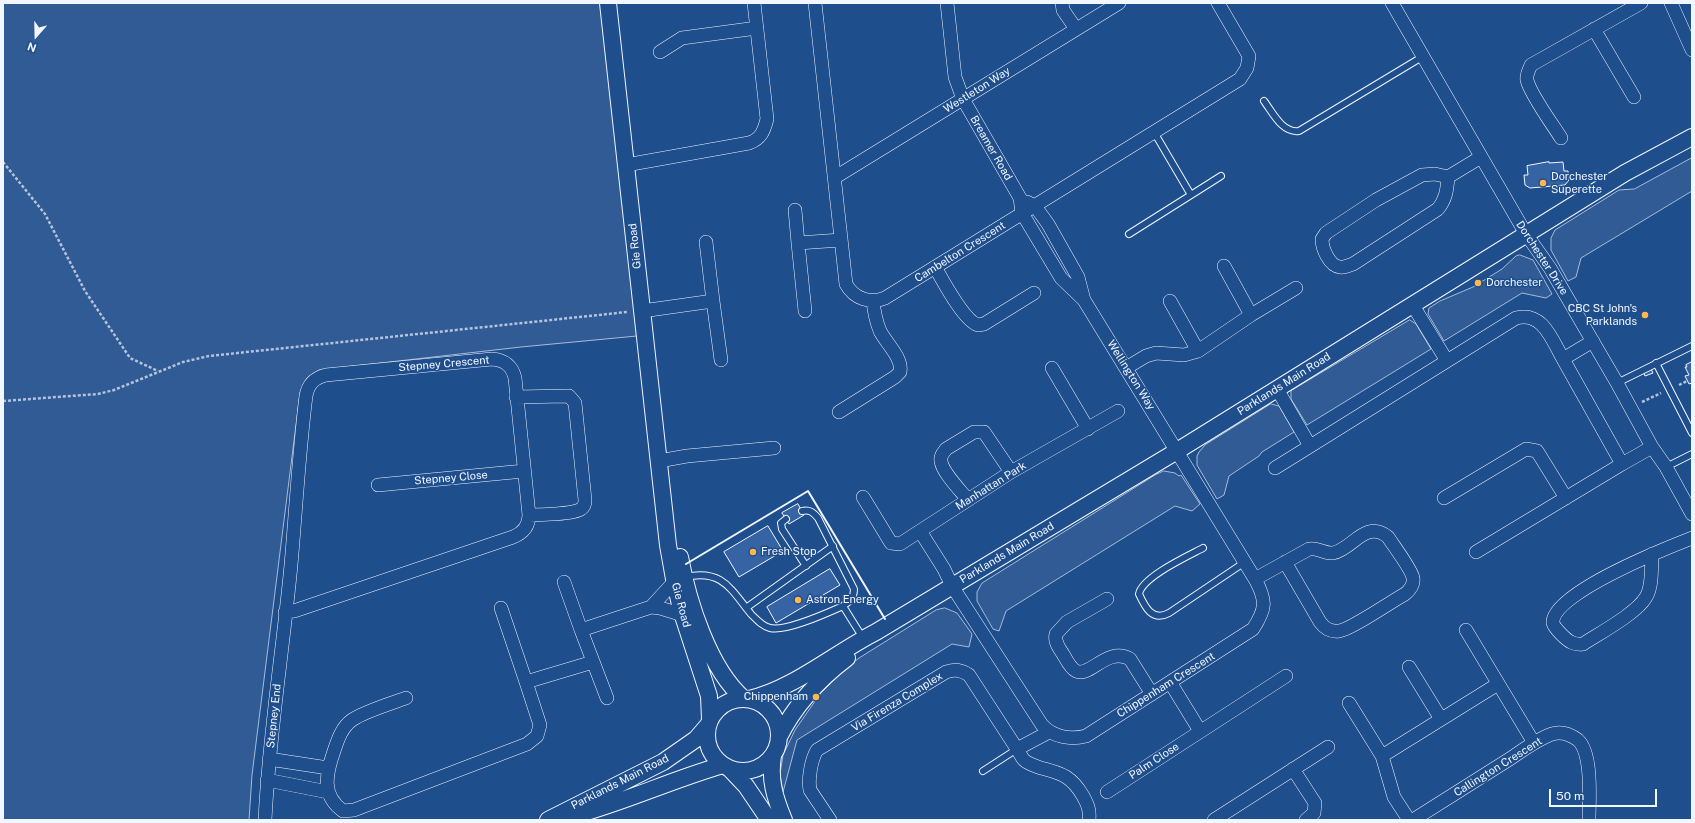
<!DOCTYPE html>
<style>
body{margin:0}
#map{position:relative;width:1695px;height:823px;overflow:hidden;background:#1f4e8c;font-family:"Public Sans",sans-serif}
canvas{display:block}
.frame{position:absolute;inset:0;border:4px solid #f2f6ff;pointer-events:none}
.north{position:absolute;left:16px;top:16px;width:40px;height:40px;-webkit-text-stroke:3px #1f4e8c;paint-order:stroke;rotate:200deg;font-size:11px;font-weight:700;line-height:16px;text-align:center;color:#f2f6ff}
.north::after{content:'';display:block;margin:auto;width:14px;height:18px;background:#f2f6ff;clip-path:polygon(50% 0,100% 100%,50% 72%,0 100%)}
.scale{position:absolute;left:1549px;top:789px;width:108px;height:18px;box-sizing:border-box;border:2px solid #f2f6ff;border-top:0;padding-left:5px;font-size:12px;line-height:14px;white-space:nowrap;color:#f2f6ff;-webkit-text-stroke:3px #1f4e8c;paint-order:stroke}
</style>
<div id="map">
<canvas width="1695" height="823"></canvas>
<div class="frame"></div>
<div class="north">N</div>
<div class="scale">50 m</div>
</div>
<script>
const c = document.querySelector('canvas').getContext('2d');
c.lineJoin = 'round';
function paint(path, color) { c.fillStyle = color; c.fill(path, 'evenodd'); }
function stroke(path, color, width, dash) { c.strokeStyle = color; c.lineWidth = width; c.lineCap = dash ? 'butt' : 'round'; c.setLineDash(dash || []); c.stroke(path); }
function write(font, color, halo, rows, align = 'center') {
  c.font = font + ' "Public Sans",sans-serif'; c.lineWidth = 3; c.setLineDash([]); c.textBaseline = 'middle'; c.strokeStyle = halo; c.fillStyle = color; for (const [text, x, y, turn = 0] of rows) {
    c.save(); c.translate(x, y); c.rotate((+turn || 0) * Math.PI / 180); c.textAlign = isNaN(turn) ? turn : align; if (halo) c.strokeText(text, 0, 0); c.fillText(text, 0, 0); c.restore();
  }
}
const built = new Path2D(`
 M3,3H603L637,336L521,347L319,370L307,378L300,393L252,775L249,820H3Z
 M1692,158V191L1581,258L1576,277L1568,281L1551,250V238L1555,230L1619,190L1634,189Z
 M1520,255L1533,260L1552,294L1546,298L1522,293L1444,341L1428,314L1429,308L1440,301L1473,287L1502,269L1516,256Z
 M1410,320L1416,324L1431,349L1307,425L1291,399V391Z
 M1271,404L1279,406L1294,432L1262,452L1259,456L1229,476L1224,495L1217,499L1197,465V456L1199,452L1205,445Z
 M1164,471L1175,473L1179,476L1181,475L1200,504L1192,511L1175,506L1006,611L999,631L993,629L977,601V592L982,583L1155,475Z
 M945,608L957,613L972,634L969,647L952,644L797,740L783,792L780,774L783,755L795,730L820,694L845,669L859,658L936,610Z`);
const building = new Path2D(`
 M1549,162V163L1563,162L1564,171H1568L1569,180L1565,185L1530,188L1525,185L1524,175H1528L1527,166Z
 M1692,362V383L1689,384L1685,376L1689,375L1685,367H1687L1686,365Z
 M1650,367L1653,373L1645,376L1643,371Z
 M798,504L804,515L789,524L782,513Z
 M768,526L783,551L739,577L724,552Z
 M830,569L840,585L776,623L767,607Z`);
const path = new Path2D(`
 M3,162L45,214L85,291L130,358L158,371
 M1679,385L1687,381
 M3,401L98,394L114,390L183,362L209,356L627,312
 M1642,402L1661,393`);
const service = new Path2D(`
 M1264,101C1273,113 1282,133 1299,131L1422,57
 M1191,195L1221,176
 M1129,234L1191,195L1154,132
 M1656,363L1692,433
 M1617,383L1692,346
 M1666,467L1692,454
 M786,519L781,523L782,529L806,566
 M1203,548C1188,556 1142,577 1139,594C1145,607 1152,622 1169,613L1245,562
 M685,577C722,569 730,588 751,614C757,620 762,626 770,628C786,632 827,613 843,606C850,601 854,598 854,589L818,518C813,512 809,509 802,511
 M843,606L863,638
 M746,608L833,546
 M983,771L1017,749`);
const minor = new Path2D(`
 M815,3L846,284C854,299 871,304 885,298L1240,79L1247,68L1249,56L1218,3
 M947,3L955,77L963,99L1020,198L1022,213L1061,278L1084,300L1255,579C1267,601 1266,609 1253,629L1086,736C1070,740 1053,737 1042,725L952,586L944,569L920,531L1011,472L1118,411
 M1062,3L1063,10L1076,29
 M1392,3L1526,234L1550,268L1617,383L1652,447L1666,467L1692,514
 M1671,3L1692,50
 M1594,29L1634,97
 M660,52L682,38L757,28
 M1561,138C1553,125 1530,94 1527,80C1526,75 1529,70 1531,65L1641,3
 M626,165L749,143C761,139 764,131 767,119L754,3
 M1448,177L1435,174L1422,175L1376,200L1326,233L1322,239C1322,248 1329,266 1340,267C1344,268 1349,265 1353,264L1438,209C1446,199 1447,190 1448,177L1481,157
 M834,178L1119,3
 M1027,202L1035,206L1048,224L1078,277L1084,300
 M795,210L798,243
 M706,242L713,301
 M1224,266L1251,315
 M935,267C943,281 964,321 978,325L984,324L1034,293
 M1170,301L1198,351
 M1412,304L1447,361
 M642,311L713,301L721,360
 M805,311L798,243L841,240
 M1593,341L1563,359L1622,464L1652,447
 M1052,368L1088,429
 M1126,368L1146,356L1156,353L1184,355L1198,351L1251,315L1296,288
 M1277,389L1310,446
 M516,397L566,396H569L575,403L585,500C585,504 584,507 581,509C574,514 539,515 529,515
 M839,412L895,377L900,372C903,358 886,343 880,331C876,321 874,311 873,301
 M659,461L687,456L774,448
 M1275,468L1516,318C1543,311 1552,340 1563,359
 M378,485L524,471
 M863,497L891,543L900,544L920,531
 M1444,498L1526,449L1537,451L1566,498
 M968,500C961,491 942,472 941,461C940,456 943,453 946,449L974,432H984L1011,472
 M1476,552L1622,464
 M1652,554C1651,567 1653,586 1646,597C1637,613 1600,633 1583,644C1574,645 1569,642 1562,635C1559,632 1554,627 1553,623C1550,594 1669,547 1692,538
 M1255,579L1309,549C1318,547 1324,554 1333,553C1353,549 1365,519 1388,537C1393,545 1412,570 1413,578C1414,584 1410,590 1405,594C1392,601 1350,630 1339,631C1331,632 1325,629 1320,622L1285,562
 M564,582L581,630L651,607L660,608L683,615
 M1107,599L1067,622L1056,634C1054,642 1059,648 1063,654C1066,659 1070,668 1076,671C1090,678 1107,646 1130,659L1152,694
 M651,607L674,582
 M501,608L526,682
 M581,630L607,698
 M1466,630L1534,743
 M1409,667L1441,719
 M1170,682L1200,731
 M406,698C392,703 363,712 352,720C342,727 338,739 334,751C326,774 321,795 343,811L354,810L527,744L537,736L540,725L526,682L593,662
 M1349,703L1382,756L1394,797L1409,820
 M1049,732L1017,749C1020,753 1021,757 1024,760C1028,764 1036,766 1041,768C1062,773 1072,777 1083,796C1088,805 1090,810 1089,820
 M1382,756L1498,684
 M269,759L328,768
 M1293,769L1315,803L1314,813L1306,820
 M267,780L328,792
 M1107,792L1286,676
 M265,820C269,734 283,650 291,565C296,508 299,452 306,396C308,384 314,378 326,375L492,359C504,360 512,365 515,378L529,515C529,526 523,533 513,537L294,611L285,612
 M830,820L810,790C808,779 811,760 817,750L946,672C956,669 961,670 969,675L1017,749
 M1214,820L1328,747
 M1413,820C1445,800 1476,780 1508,760C1522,751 1537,739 1552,734C1561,731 1571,735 1578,740C1593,754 1589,801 1589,820`);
const tertiary = new Path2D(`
 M608,3L668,545L674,579L682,613L709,696L710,719
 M680,557C688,601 709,669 744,699
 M707 735a36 36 0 1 1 72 0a36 36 0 1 1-72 0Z
 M749,699C793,689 835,653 876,632L1177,451L1625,173L1692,137
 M779,737C795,705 818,680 847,658
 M773,756C769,780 775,798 784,820
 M729,768L746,786L769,820
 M565,818C619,805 670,780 723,765
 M548,820L663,762L696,739L708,725`);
const wall = new Path2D(`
 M686,564L808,491L885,619`);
const markers = [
 [1543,183,4,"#ffb74d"],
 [1478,283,4,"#ffb74d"],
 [1645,315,4,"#ffb74d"],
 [753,552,4,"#ffb74d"],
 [798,600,4,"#ffb74d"],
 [816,697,4,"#ffb74d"]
];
const streetNames = [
 ["Westleton Way",977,90,-32],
 ["Breamer Road",991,148,60],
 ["Gie Road",635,246,-96],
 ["Cambelton Crescent",960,252,-32],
 ["Dorchester Drive",1542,258,57],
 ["Stepney Crescent",444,364,-5],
 ["Wellington Way",1131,375,58],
 ["Parklands Main Road",1284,384,-32],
 ["Stepney Close",451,478,-5],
 ["Manhattan Park",991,486,-32],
 ["Parklands Main Road",1007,553,-31],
 ["Gie Road",681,605,75],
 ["Chippenham Crescent",1166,685,-32],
 ["Via Firenza Complex",897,702,-31],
 ["Stepney End",274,716,-84],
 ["Palm Close",1154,761,-33],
 ["Callington Crescent",1498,767,-32],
 ["Parklands Main Road",620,782,-27]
];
const poiNames = [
 ["Dorchester",1551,177],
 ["Superette",1551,190],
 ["Dorchester",1486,283],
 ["CBC St John's",1637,309,"right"],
 ["Parklands",1637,322,"right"],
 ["Fresh Stop",761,552],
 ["Astron Energy",806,600],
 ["Chippenham",808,697,"right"]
];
paint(built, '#305b95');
stroke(built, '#a8bbd7', 1);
paint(building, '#3563a3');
stroke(building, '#f2f6ff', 1);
stroke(service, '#f2f6ff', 8);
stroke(minor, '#f2f6ff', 14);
stroke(tertiary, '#f2f6ff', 18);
stroke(path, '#b3c4dc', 2.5, [3, 2]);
stroke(service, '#1f4e8c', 6);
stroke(minor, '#1f4e8c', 13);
stroke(tertiary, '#1f4e8c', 16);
stroke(wall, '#f2f6ff', 2);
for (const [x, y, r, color] of markers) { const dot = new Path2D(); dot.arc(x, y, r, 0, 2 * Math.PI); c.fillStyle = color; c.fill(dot); stroke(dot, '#1f4e8c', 1.5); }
write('11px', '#f2f6ff', '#1f4e8c', streetNames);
write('11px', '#f2f6ff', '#1f4e8c', poiNames, 'left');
</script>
